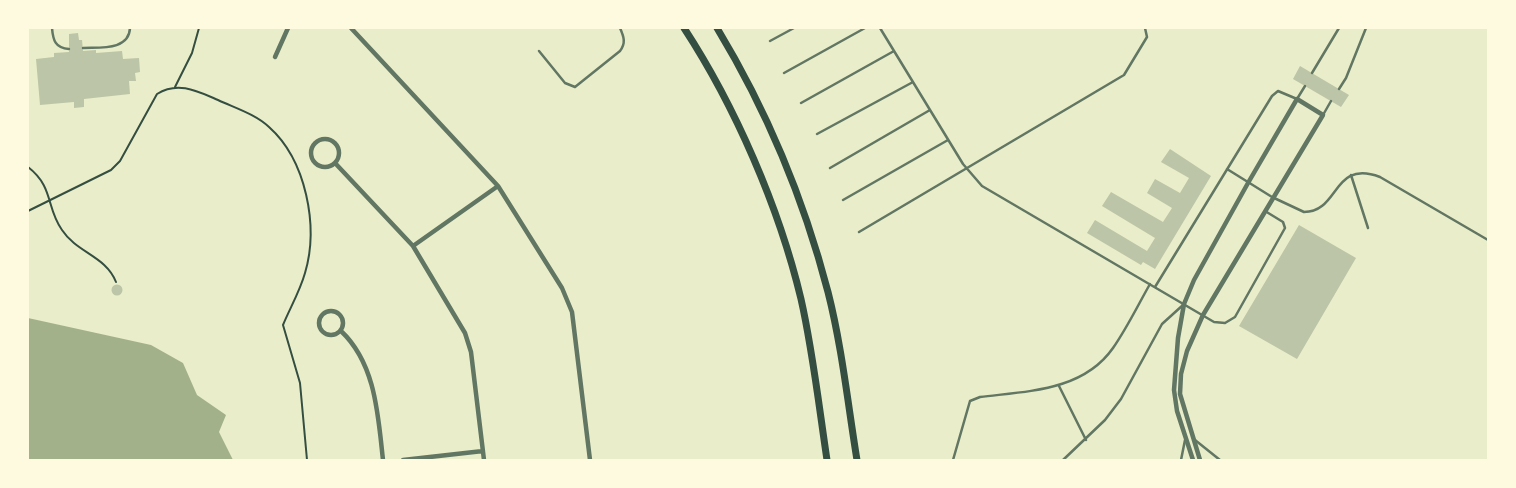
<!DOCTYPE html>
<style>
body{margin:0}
#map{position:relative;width:1516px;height:488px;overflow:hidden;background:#e9edc9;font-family:"Source Sans 3",sans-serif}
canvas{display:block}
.frame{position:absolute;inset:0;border:29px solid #fefae0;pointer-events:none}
</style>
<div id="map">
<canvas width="1516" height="488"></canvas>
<div class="frame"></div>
</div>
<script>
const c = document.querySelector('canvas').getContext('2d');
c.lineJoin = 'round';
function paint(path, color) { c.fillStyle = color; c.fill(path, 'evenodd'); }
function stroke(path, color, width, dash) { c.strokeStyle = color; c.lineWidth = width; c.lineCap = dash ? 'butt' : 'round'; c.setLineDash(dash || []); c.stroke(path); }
const water = new Path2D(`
 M28,318L151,345L183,363L197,395L226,415L219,432L233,460H28Z`);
const building = new Path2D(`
 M78,33L79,40H82L83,51L96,50V53L122,51L123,59L139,58L140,72L135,73L136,81H129L130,94L84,99V107L74,108V102L40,105L36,59L54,57V53L69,52V34Z
 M1300,66L1349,95L1341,107L1293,79Z
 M1170,149L1211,176L1155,269L1143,262L1141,265L1087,233L1095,220L1147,251L1155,238L1102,206L1111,192L1163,222L1172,208L1147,193L1155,179L1180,193L1189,178L1161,162Z
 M1299,225L1356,258L1297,359L1239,326Z
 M111.5 290a5.5 5.5 0 1 1 11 0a5.5 5.5 0 1 1-11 0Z`);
const path = new Path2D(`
 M175,87L192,53L199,28
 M28,167C54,187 46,208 62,230C77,253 106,256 116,282
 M28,211L111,170L120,161L157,94C178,81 197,91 218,100C235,108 255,114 269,127C306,160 319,226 305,273C300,291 290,308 283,325L300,383L307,460`);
const service = new Path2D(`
 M52,28C53,40 55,48 69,49
 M880,28L963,164L982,186L1214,322L1225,323L1235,317L1285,228L1283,222L1265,211
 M770,41L794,28
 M83,48C99,47 129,51 130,28
 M539,51L565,83L575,87L620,51C626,43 624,37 620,28
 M784,73L865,28
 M1312,73L1339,28
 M1339,89L1346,78L1366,28
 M801,103L894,51
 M1323,115L1331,101
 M817,134L913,82
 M830,168L930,110
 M1227,169L1272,197L1304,212C1340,212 1332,159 1380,177L1488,240
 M1351,175L1368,228
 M843,200L948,140
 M859,232L1124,75L1147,37L1145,28
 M1155,287L1272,96L1278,91L1297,99L1305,86
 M1059,386L1086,440
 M1195,440L1220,460
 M953,460L970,401L980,397C1028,391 1083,391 1113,348C1127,328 1138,305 1150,284
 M1063,460L1105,420L1121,399L1162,324L1183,305
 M1181,460L1185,440`);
const minor = new Path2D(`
 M351,28L498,186L562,288L572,312L590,460
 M275,57L288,28
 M311 153a14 14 0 1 1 28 0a14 14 0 1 1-28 0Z
 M335,163L413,246L465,333L471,352L484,460
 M413,246L498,186
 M319 323a12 12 0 1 1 24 0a12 12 0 1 1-24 0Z
 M341,331C376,364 378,416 383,460
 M403,460L483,451
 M1193,460L1177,411L1174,390L1178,338L1184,304L1194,280L1248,183L1297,99L1323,115L1203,315L1187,351L1181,374L1180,394L1200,460`);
const primary = new Path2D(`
 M684,28C735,106 779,207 801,299C813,352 819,407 827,460
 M717,28C766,109 804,200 828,292C842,347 848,405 857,460`);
paint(water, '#a3b18a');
paint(building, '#bcc5a7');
stroke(path, '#344e41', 2);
stroke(service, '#617663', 2.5);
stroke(minor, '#617663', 4.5);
stroke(primary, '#344e41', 7);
</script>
